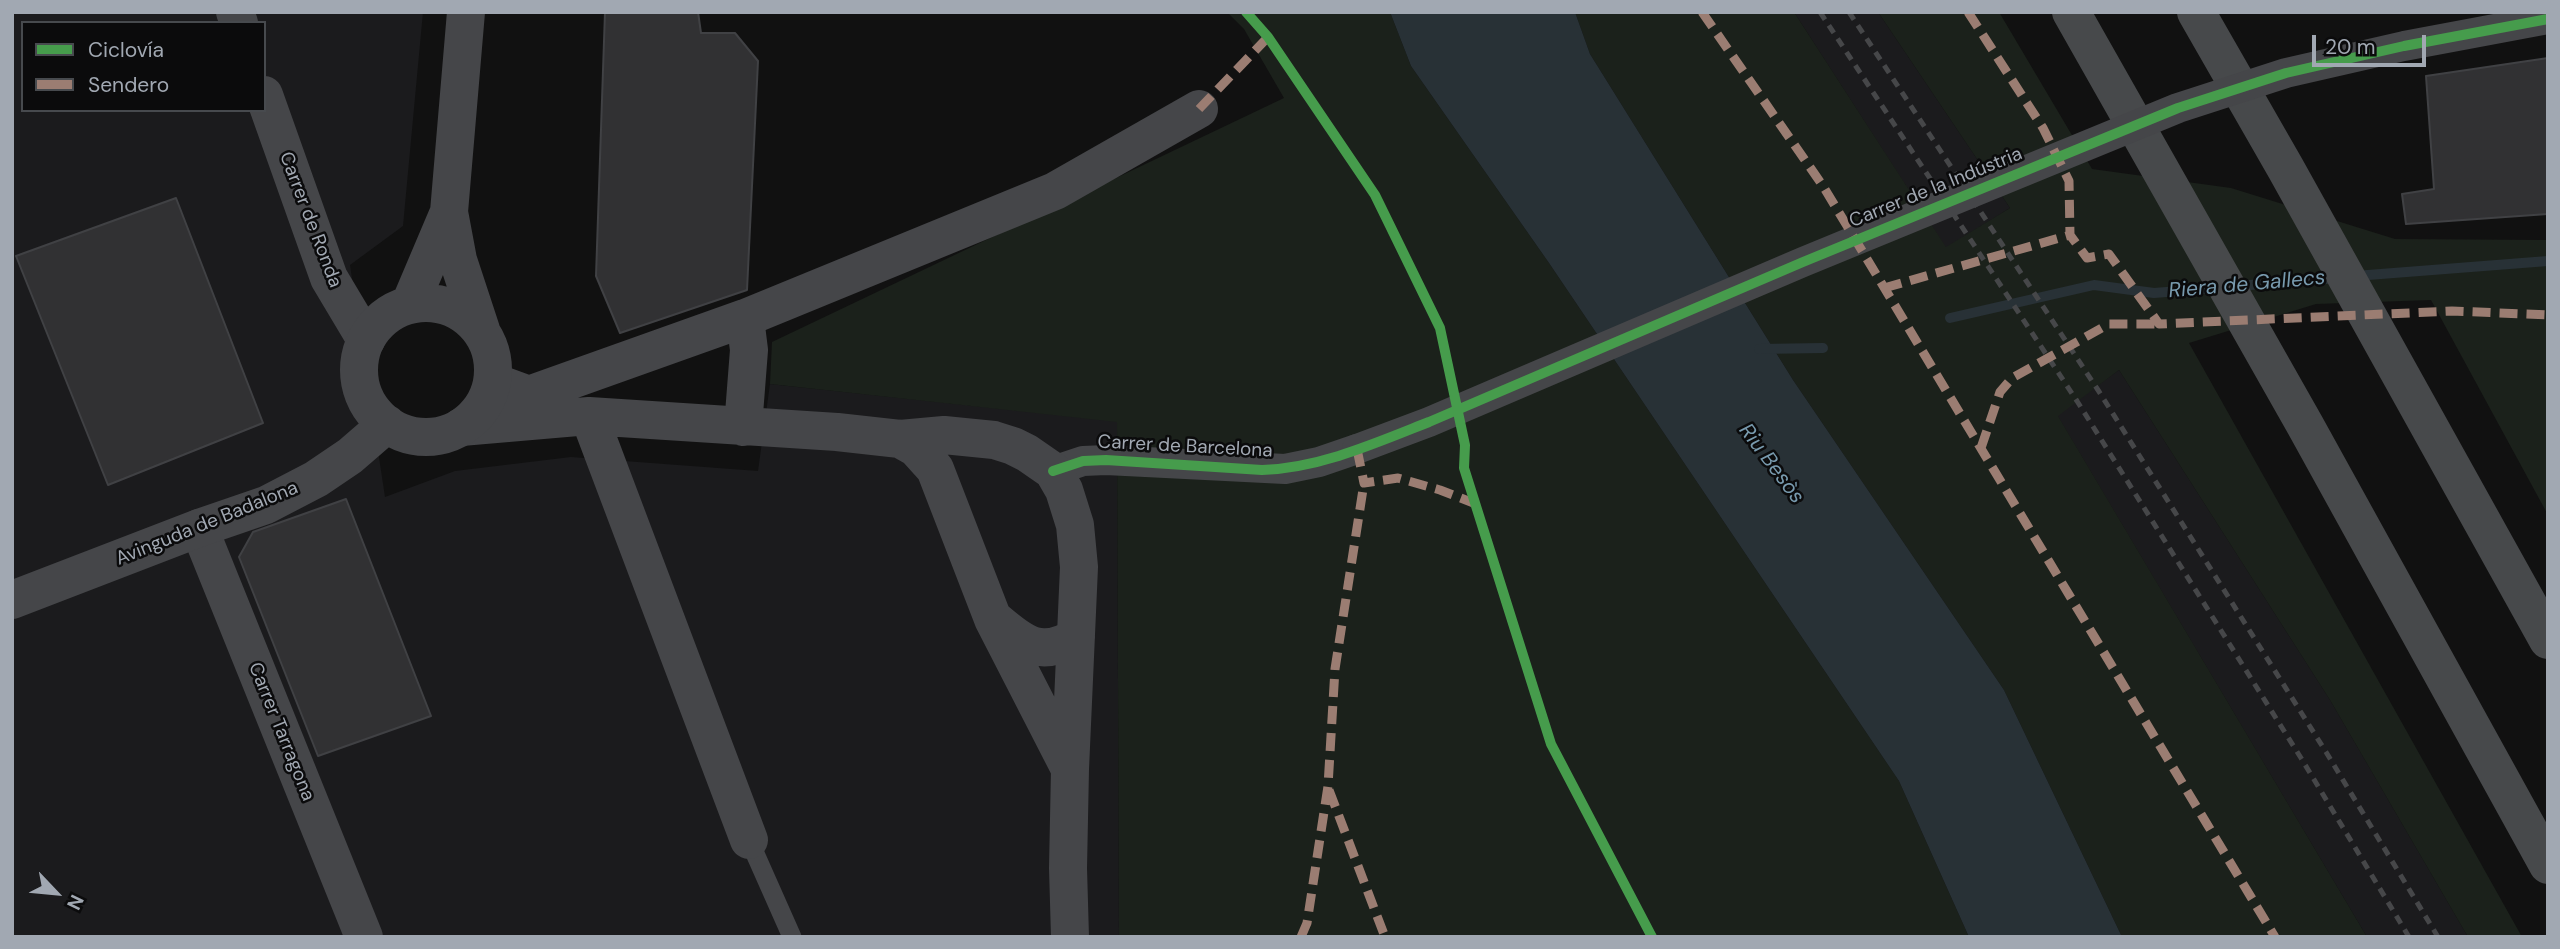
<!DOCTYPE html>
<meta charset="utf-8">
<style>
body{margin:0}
#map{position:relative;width:2560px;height:949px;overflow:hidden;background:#111;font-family:"DM Sans",sans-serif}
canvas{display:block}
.frame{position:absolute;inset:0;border:14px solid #a1a8b2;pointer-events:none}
.legend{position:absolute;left:21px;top:21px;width:245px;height:91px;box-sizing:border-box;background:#0b0b0c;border:2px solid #474a4e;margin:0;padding:9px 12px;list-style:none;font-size:21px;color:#a1a8b2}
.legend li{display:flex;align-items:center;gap:14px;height:35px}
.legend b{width:35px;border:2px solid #474a4e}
.north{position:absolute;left:21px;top:858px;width:70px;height:70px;-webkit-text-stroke:5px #0b0b0c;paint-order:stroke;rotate:116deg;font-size:19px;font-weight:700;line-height:28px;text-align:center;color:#a1a8b2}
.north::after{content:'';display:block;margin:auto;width:24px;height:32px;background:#a1a8b2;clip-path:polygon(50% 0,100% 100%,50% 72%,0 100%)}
.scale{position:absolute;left:2312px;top:35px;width:114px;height:32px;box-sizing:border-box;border:4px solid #a1a8b2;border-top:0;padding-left:9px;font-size:21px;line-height:24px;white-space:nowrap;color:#a1a8b2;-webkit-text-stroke:5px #0b0b0c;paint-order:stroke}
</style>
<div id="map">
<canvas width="2560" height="949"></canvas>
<div class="frame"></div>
<ul class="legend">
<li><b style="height:9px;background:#469c4c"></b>Ciclovía</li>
<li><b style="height:9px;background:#9b7d72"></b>Sendero</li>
</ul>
<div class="north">N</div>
<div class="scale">20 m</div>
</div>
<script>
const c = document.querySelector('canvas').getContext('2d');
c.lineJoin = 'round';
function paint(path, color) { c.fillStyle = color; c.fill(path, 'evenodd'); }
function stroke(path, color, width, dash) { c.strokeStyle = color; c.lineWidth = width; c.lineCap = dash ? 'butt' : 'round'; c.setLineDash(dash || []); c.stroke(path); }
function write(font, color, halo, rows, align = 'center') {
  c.font = font + ' "DM Sans",sans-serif'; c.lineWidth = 5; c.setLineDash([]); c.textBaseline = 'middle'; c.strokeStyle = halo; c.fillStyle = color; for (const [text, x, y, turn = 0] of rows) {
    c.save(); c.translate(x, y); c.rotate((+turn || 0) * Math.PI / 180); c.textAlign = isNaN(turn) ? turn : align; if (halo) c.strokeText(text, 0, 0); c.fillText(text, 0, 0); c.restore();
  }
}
const built = new Path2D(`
 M12,12H423L403,226L350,265L385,497L455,471L571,457L758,471L770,384L1117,421L1119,937H12ZM23,23H264V110H23Z
 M1794,12H1878L2010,208L1946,248Z
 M2119,370L2330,700L2468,937H2367L2057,415Z`);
const green = new Path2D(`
 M1227,12H1390L1411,66L1549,263L1899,781L1969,937H1119L1117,422L770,384L772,342L1284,98L1244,29Z
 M1575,12H1794L1946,247L2010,208L1878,12H1999L2092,169L2231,188L2395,239L2548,240V515L2431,300L2316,304L2189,343L2522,937H2468L2330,700L2119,370L2058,416L2367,937H2122L2004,690L1793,380L1590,54Z`);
const water = new Path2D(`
 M1390,12H1575L1590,54L1793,380L2004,690L2122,937H1969L1899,781L1549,263L1411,66Z`);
const stream = new Path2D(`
 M2355,276L2548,261
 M2237,286L2339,278
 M1950,318L2094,285L2154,293L2217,288
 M1759,349L1823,348`);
const building = new Path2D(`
 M605,12H698L701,33H735L758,61L747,290L620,333L596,276Z
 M2548,58V214L2406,224L2402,194L2434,189L2426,76Z
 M176,198L263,423L108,485L16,256Z
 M346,499L431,716L318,756L239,557L253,532Z`);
const service = new Path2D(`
 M749,840L792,937`);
const pedestrian = new Path2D(`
 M1053,471L1083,461L1106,460L1285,469L1319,462L1357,449`);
const minor = new Path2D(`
 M235,12L239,23
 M264,95L329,278L366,340
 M494,382L554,404
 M529,395L745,318L1055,191L1199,109
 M589,416L749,840
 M461,427L589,416L837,432L900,439L944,435L994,440L1013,446L1027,453L1053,471L1064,490L1075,525L1079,567L1070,769L1068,868L1070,937
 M743,427L749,350L745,318
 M900,439L916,448L935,469L993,619L1070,769
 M199,528L364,937
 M995,620C1024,645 1041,658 1076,637`);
const tertiary = new Path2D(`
 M466,12L449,212L458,260L481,330
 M359 370a67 67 0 1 1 134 0a67 67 0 1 1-134 0Z
 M410,304L449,212
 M12,600L199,528L266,505L316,479L350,456L387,424`);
const motorway = new Path2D(`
 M2071,12L2305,425L2548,865
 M2196,12L2286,169L2548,640`);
const rail = new Path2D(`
 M1820,12L2077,401L2301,758L2409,937
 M1849,12L2098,390L2326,752L2438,937`);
const pedestrianBridge = new Path2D(`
 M1357,449L1429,422L1803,262L2178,108L2286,73L2404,46L2548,19`);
const quiet = new Path2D(`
 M1702,12L1823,186L2275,937
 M1968,12L2043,128L2069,181L2070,235L2087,258L2109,254L2159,324L2452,311L2548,315
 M1199,109L1268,37
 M1884,288L2070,235
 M1981,448L2000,392L2012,378L2109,324H2159
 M1357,449L1364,483L1398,478L1440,490L1476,504
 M1329,790L1385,937
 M1301,937L1307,923L1328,786L1335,669L1364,483`);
const cycleway = new Path2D(`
 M1246,12L1268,37L1375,195L1440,328L1465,445L1464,468L1551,744L1652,937
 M1053,471L1083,461L1106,460L1262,470C1320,468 1376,443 1429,422L1803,262L2178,108L2286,73L2404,46L2548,19`);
const streetNames = [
 ["Carrer de la Indústria",1936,188,-22],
 ["Carrer de Ronda",310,220,69],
 ["Carrer de Barcelona",1185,447,3],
 ["Avinguda de Badalona",207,524,-22],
 ["Carrer Tarragona",281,732,68]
];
const waterNames = [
 ["Riera de Gallecs",2247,285,-5],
 ["Riu Besòs",1771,464,53]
];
paint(built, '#1b1b1d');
paint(green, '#1b211b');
paint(water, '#283136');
stroke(stream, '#283136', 10);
paint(building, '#313133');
stroke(building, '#404144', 2);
stroke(service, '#454649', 19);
stroke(pedestrian, '#454649', 30);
stroke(minor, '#454649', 38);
stroke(tertiary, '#454649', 38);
stroke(motorway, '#47494b', 38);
stroke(rail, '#464749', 5, [9, 7]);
stroke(pedestrianBridge, '#454649', 30);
stroke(quiet, '#9b7d72', 9, [18, 9]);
stroke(cycleway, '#469c4c', 10);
write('19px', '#a1a8b2', '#0b0b0c', streetNames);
write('italic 21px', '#789aae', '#0b0b0c', waterNames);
</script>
